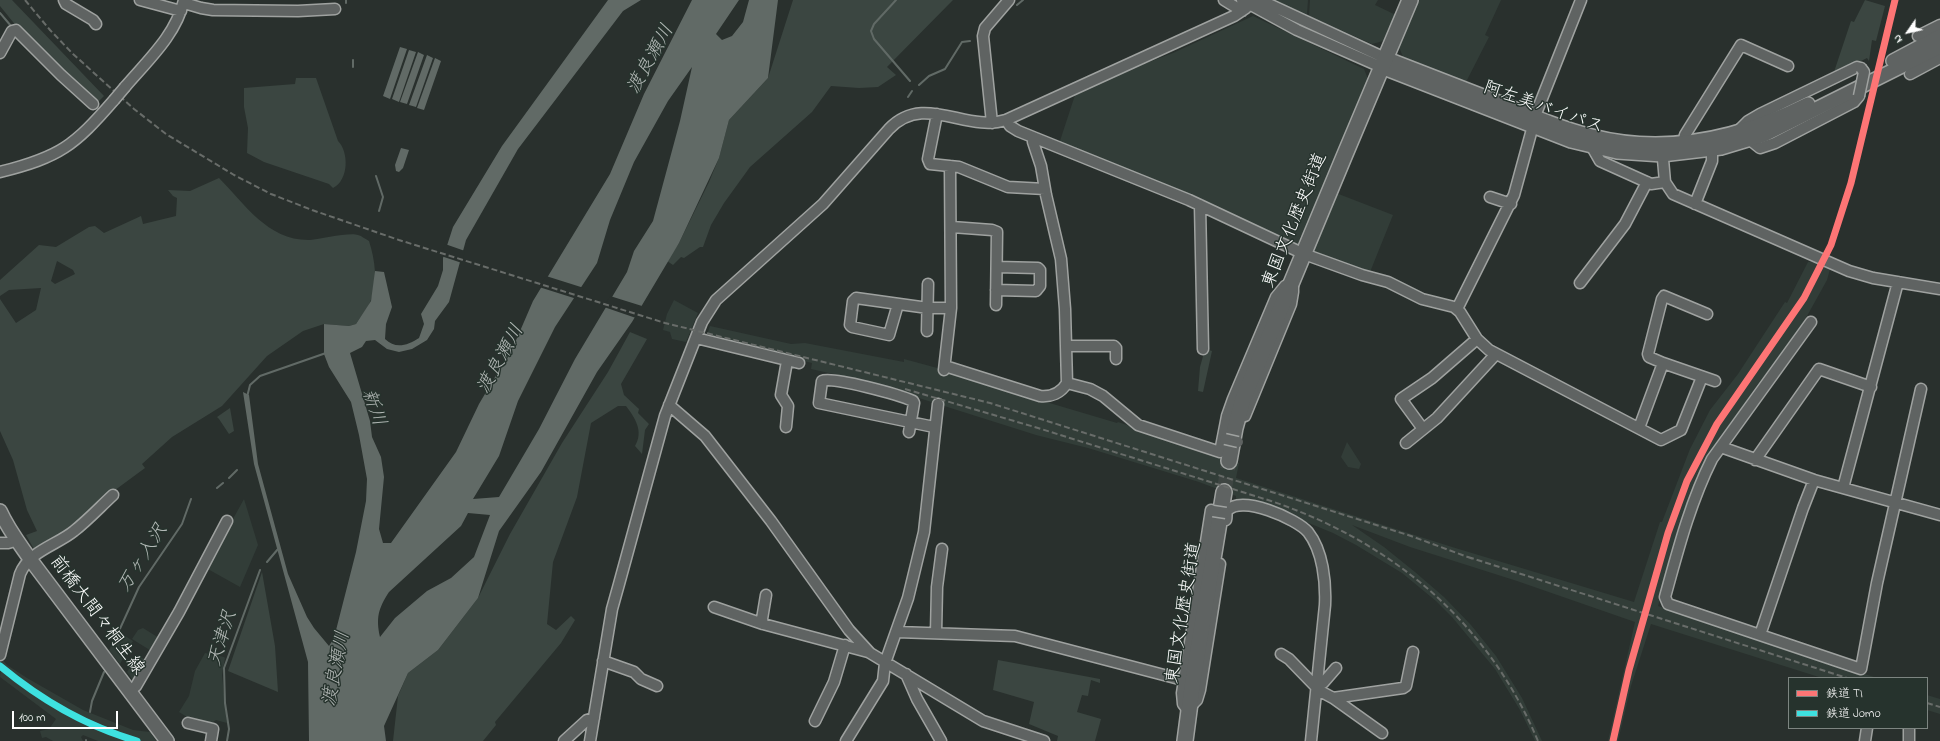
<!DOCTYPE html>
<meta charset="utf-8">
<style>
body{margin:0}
#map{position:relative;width:1940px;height:741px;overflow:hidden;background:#29302d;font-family:"Indie Flower","Klee One",sans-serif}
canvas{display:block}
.legend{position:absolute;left:1788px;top:677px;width:140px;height:52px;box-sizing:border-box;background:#26332d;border:1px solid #7d8581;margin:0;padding:5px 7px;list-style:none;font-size:12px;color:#fff}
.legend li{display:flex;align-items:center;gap:8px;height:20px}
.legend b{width:20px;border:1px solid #7d8581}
.north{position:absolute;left:1888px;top:12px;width:40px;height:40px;-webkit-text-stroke:3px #26332d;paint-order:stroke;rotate:236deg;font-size:11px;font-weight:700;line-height:16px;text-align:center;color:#fff}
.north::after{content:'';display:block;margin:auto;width:14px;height:18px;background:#fff;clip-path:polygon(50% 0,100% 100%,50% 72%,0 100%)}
.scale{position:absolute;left:12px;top:711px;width:106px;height:18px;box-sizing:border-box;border:2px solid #fff;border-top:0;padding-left:5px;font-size:12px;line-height:14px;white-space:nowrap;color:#fff;-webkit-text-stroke:3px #26332d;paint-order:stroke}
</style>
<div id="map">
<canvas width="1940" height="741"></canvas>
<ul class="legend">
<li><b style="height:5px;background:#fd7575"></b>鉄道 TI</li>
<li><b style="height:5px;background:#3ee1e0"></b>鉄道 Jomo</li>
</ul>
<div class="north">N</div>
<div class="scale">100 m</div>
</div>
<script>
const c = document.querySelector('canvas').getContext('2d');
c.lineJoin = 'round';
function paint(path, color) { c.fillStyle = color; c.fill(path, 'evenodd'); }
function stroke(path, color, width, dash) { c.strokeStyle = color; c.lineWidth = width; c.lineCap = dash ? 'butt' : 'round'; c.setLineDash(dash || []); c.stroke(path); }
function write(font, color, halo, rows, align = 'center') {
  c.font = font + ' "Indie Flower","Klee One",sans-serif'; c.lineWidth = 3; c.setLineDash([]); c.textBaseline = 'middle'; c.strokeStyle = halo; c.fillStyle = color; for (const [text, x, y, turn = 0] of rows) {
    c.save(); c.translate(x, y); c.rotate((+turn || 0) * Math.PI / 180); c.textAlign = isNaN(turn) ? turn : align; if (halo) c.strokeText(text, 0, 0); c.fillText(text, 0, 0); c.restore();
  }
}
const built = new Path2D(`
 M1274,0H1308L1307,14L1292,9Z
 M1310,0H1378L1375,5L1398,16L1393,29L1389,27L1383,41L1372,44L1309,16Z
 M1416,0H1501L1485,35L1489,37L1466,82L1403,57L1399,47L1396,46Z
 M1253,16L1364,69L1368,79L1329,172L1331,174L1304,237L1301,236L1297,247L1059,144L1075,95L1125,71L1173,53Z
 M1336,193L1393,215L1370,272L1367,274L1311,251Z
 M1808,262H1814L1830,269L1827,280L1807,316L1788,346L1757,385L1716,445L1669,568L1658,606L1877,678H1822L1651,624L1631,686L1618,741H1608L1635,622L1517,581L1410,547L1352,525L1384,547L1415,572L1444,597L1471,625L1496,656L1522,698L1542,741H1535L1520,710L1495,669L1452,617L1436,601L1402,573L1356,545L1333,533L1277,510L1236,499V496L1199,482L1088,448L1036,435L865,381L811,369L812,363L706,337L710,326L791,344L805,343L904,362V359L941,369L1053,404L1117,423L1118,422L1214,454L1215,457L1239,463L1236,478L1452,547L1634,602L1660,522H1662L1690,449L1710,410L1738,374L1785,302L1787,303Z
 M674,300L698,313L686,342L672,339L670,332L663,330L667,314Z
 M1347,442L1361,464L1359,469L1348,467L1341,457Z
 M244,499L258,545L240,587L206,568Z
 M143,628L159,638L153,652L132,639L138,630Z
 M119,632L133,641L120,664L109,650Z
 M205,653L224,657L225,658L222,675L227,723L216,720L208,725L187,720V717L179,712L189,696L195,671Z
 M138,655L148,662L135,683L127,672Z
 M2,659L7,665L27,678L83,710L133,730L150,732L156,741H98L83,735L81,737L83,741H53L46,737L42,738L40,731L49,729L56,719L0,677Z
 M1927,695L1940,699V714L1927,710Z`);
const green = new Path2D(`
 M0,0H12L104,96L97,103L17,27L0,6Z
 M793,0H953L887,67L896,75L878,87L859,88L831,86L812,112L750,167L724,203L711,225L703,247H700L684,258L681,257L673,265L667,261L679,243L709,182L719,158L729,120L768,78Z
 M1865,0L1885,6L1876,41L1872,40L1869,61L1867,58L1833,75L1851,21L1854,22Z
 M296,78H316L338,141C349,152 349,180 333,188L329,184L264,162L247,153L248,128L244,107V88L295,84Z
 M219,178C245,204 268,241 310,240C321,239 350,232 358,235C362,236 365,239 369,241C375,260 378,281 371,300C368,308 361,316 356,324L349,326L324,324L303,331L267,356L222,406L172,437L142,464L145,468L107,496L73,528L35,551L26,535L37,531L27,510L13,460L0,431V299L16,323L36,310L41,288L9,290L0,296V280L39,245L56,247L89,227L95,226L104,233L141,216L143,224L176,216L177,198L173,196L168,190L190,191ZM57,261L73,270L75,274L55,284L51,281Z
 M630,332L647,339L621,384L624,395L639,409L638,413L649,424L645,430L642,454L635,446C644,431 635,418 626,406H618L591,423L577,497L553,562L547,624L556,630L571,616L575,620L561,643L495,722L496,725L483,741H393L398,696L408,673L438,650L478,598L510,534L562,443L608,372Z
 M1205,349L1212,351L1203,392L1198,391L1200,367Z
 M230,408L234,431L229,434L219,419L217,417Z
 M262,572L275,646L278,692L228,671Z
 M998,660L1100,679V683L1091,680L1088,696L1082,695L1077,712L1101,719L1095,741H1057L1058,736L1029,724L1034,702L993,690Z`);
const water = new Path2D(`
 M608,0H641L623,11L518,149L466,240L449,302L435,321L434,329L427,340L412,349L399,352L387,349L375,340L366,341L362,347L350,353L370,421L372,437L381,457L384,477L379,529L383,543H391L456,452L479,404L514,345L533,301L610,174L644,94L692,0H739L716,34L722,40L732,36L743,22L749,0H778L768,78L729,120L719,158L679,243L632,322L597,372L541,472L499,531L478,598L438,650L408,673L384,726L386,741H309L308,662L254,464L243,392L249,395L258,464L288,574L307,617L314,628L329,646L334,638L356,552L366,501L367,479L359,435L351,402L329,367L324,354V324L349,326L356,324L371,301L375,271L384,272L392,307L386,324L385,339C395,349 407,346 419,338L424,324L421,314L438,286L443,270V258L453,227L502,146ZM692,67L680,121L653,221L634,251L627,272L575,359L539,429L499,497L473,499L499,456L518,401L555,327L597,263L610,220L634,162L668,101ZM468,513L490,515L474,557L451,578L427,591L395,618L380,637C376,618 378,609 389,592L461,526Z
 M400,47L407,49L390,99L383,96Z
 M409,50L416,52L399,102L392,99Z
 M418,52L424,55L407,104L400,102Z
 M427,55L433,58L416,107L409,105Z
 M435,58L441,61L424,110L417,108Z
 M401,148L409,150L403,168L399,172L396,171L395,165Z`);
const pier = new Path2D(`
 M445,244L465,251L462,263L441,256Z
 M546,276L584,288L577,299L539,287Z
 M610,296L642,306L636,318L604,307Z`);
const stream = new Path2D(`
 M346,0V3
 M896,0L874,24L871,31L874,39L910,81
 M1017,5L1023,0
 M0,13L11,26
 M353,60V67
 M919,85L929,76L945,69L962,42L970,41
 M908,97L912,91
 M376,176L383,197L379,211
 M247,397L250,385L260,376L326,353
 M229,478L237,470
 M217,488L223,483
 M267,562L278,549
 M118,633L139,587L182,524L191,499
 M90,712L92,701L104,672
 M86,741V740
 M227,741L229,729L225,703L224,668L260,570`);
const highwayTunnel = new Path2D(`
 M1224,492L1229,461`);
const minor = new Path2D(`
 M64,0L66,4L93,20L96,24
 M140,0L181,11
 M1224,0L1242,11
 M1242,0L1297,30L1381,67
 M1260,0L1385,58
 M184,3L201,8L213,10L298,11L335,9
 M1918,36L1940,25
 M0,53L12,31L16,30L61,75L93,104
 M1910,74L1940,58
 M125,87C148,60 176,35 184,0
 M937,114L928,159L930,164L959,167L1008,187L1045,189
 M1006,120L1010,126L1018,131L1189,200L1304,254L1362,275L1388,282L1422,299L1454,307L1460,312L1477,339L1489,350L1661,440L1681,430L1702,377
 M992,123L983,36L985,28L1009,0
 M1737,132L1748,121L1760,114L1857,67L1861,68
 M1750,140L1760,148L1775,143L1854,102L1859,96
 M1683,143L1685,135L1741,45L1788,66
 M1592,147L1600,161L1651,184L1665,182
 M1662,148L1665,182L1673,194L1849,271L1873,278L1940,289
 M0,172C60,157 74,146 114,100
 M1490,197L1511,204
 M1695,204L1712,161V150
 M1200,205L1203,349
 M952,227L992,230L997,232L996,305
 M1580,283L1625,224L1647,182
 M996,290L1036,291L1040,286V270L1038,268L997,267
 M898,304L889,335L852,327L850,325L853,301L856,298L928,308H951
 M1457,309L1514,195L1537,111L1581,0
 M1811,322L1712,459C1690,503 1678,550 1665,597L1668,604L1861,669L1877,583L1921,389
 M927,331L928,284
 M696,338L799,363
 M1066,346H1114L1116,348V359
 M1663,363L1715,381
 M945,366L1040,396C1051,397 1061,393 1067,383L1065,309L1061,259L1046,195L1041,166L1033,142V137
 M944,370L951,308L950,166
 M1067,383L1090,389L1103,396L1138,425L1220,452L1227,416L1233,399L1276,297L1285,286L1293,282V292L1291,304L1245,416
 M669,405L705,436L771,521L849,630L870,653L983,721L1044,741
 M786,427L788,406L781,395L787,361
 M1639,428L1663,363L1649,357L1648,354L1662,299L1664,296L1707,314
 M1423,429L1401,399L1432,378L1477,339
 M909,432L914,403L913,401C900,395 832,376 822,381L819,403L934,427
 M1406,443L1437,418L1496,354
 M1721,447L1814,480L1940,515
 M1755,460L1819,369L1871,387
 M1843,488L1898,282
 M1226,520C1227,517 1226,513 1227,511C1241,494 1297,519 1308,532C1323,551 1326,582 1325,605L1311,741
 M0,543H8L18,540
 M714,607L763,624L868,652
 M763,624L762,619L766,595
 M897,632L1015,636L1183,680
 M936,633L937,587L942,549
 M1760,635L1803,508L1814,480
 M1281,654L1289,659L1320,691L1333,698L1382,733
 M0,655L20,574C29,551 57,545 74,531C88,520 100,507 113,495
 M603,661L634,672L641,679L657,686
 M906,674L917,699L941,741
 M1316,687L1323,683L1336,668
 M130,691L136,686L179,612L227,521
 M1333,698L1403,688L1406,686L1413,652
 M1190,707L1197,700L1200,690L1220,564
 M1190,713L1183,704L1182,693L1211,510L1213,511
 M815,721L834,682L845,645
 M188,723L213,729L211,741
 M564,741L587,720L594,718
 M590,741L612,609L619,584L665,416L702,322L716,300L823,204L889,129C924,92 966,133 1006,120L1234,16L1246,8L1254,0
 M846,741L883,681L885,663L908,598L924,532L938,404
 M1865,741L1867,728
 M1909,741V728`);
const major = new Path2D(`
 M1385,58C1424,73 1462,88 1501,103C1530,115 1560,128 1592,136C1666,155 1740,138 1808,104
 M1893,61L1940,36
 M1381,67L1571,141L1617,152L1662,155L1721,148L1764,135L1940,47
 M0,511C8,529 19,543 30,559L167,741`);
const highway = new Path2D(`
 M1229,461L1235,428L1243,399C1298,265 1354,133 1410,0
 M1185,741L1193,680L1224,492`);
const rail = new Path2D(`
 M25,0L50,30L73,54L134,109L166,134L234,175L271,194L312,210L399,240L665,323L990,403L1411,536L1473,559
 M905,389L1038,428L1271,501C1392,542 1488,622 1538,741
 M1468,557L1847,678
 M1927,703L1940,707`);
const minorBridge = new Path2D(`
 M1859,96L1864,72L1861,68
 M114,100L125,87
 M1225,439L1238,442
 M1213,511L1226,513`);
const rail1 = new Path2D(`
 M1613,741L1629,670L1668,533L1687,481L1717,424L1804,298L1831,245L1851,183L1895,0`);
const rail2 = new Path2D(`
 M0,666C41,700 85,726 137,741`);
const streetNames = [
 ["阿左美バイパス",1543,109,19],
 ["東国文化歴史街道",1296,221,-68],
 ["東国文化歴史街道",1185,613,-81],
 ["前橋大間々桐生線",96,616,53]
];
const waterNames = [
 ["渡良瀬川",652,60,-61],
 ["渡良瀬川",502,360,-61],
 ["新川",372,408,71],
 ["万ヶ入沢",144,559,-58],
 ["天津沢",224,639,-73],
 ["渡良瀬川",338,669,-79]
];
paint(built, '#323d38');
paint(green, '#3b4641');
paint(water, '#616a66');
paint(pier, '#29302d');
stroke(stream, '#616a66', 2);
stroke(highwayTunnel, '#3e4542', 15, [15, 8]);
stroke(minor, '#9fa2a0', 13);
stroke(major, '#9fa2a0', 16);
stroke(highway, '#9fa2a0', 18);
stroke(minor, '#5f6362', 10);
stroke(major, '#5f6362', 13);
stroke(highway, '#5f6362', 15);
stroke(rail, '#686c69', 2, [6, 3]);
stroke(minorBridge, '#9fa2a0', 13, []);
stroke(minorBridge, '#5f6362', 10);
stroke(rail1, '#fd7575', 7);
stroke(rail2, '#3ee1e0', 7);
write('18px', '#fff', '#26332d', streetNames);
write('italic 19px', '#b3b8b6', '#26332d', waterNames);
</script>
